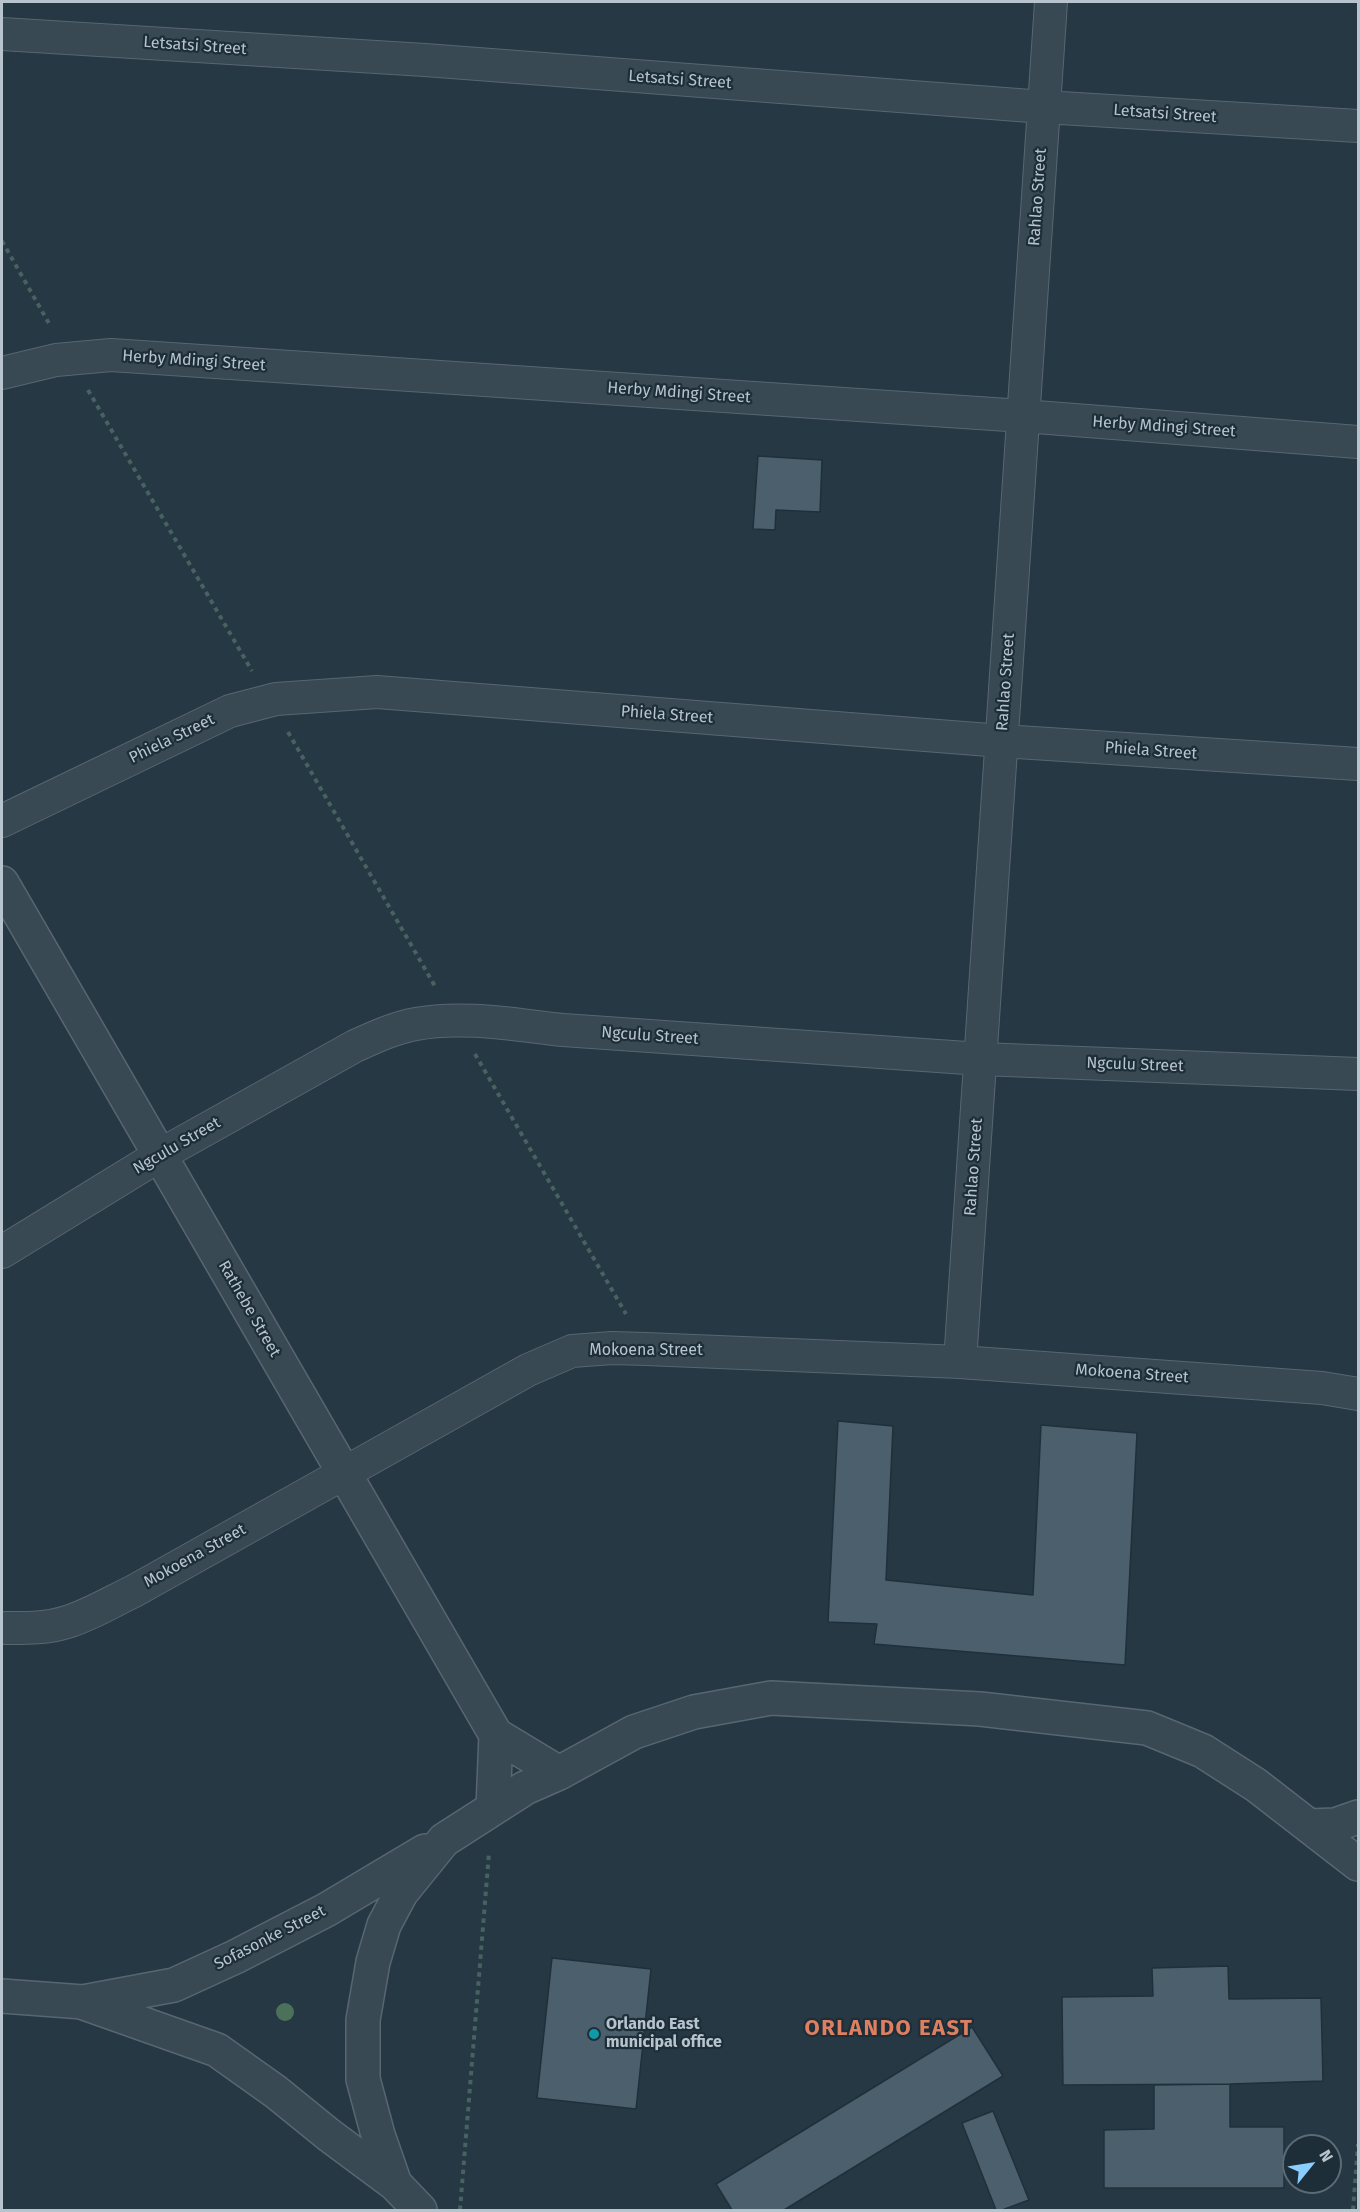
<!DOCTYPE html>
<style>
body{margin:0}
#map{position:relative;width:1360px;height:2212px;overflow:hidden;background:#253844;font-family:"Fira Sans",sans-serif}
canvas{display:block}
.frame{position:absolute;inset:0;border:3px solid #b7c3cd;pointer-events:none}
.north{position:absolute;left:1282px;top:2134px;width:60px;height:60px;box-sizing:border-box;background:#1e2e39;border:2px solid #5b6a74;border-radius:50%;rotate:60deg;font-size:16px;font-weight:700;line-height:24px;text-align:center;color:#b7c3cd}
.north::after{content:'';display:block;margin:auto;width:21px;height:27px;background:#8acdff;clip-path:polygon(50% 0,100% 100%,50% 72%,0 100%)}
</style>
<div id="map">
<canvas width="1360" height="2212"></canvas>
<div class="frame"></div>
<div class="north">N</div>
</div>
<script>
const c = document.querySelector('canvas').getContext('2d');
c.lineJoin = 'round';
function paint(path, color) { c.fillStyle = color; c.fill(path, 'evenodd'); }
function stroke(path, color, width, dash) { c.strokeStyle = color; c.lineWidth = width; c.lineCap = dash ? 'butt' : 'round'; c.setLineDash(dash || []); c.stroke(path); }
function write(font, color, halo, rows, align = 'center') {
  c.font = font + ' "Fira Sans",sans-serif'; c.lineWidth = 4.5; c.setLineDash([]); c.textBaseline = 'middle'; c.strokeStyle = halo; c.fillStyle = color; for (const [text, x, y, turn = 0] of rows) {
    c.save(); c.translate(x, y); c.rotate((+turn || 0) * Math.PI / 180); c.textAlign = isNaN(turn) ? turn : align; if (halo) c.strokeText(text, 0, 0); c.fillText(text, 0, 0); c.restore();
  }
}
const building = new Path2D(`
 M758,456L822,460L820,512L776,510L775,530L753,529Z
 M838,1421L893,1426L886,1580L1033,1595L1041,1425L1137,1433L1125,1665L874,1644L877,1624L828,1622Z
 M552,1958L651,1969L636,2109L537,2098Z
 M1228,1966L1229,1999L1321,1998L1323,2081L1230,2084L1063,2085L1062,1997L1153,1996L1152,1968Z
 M972,2027L1003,2076L784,2210H732L716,2184Z
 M1230,2084V2127H1284V2188H1104V2130L1154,2129V2085Z
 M993,2111L1029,2200L1002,2210H996L962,2123Z`);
const path = new Path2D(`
 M2,241L51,327
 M88,390L252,671
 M288,732L436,988
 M475,1054L626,1314
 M460,2210L489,1853
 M1353,2210L1358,2144`);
const minor = new Path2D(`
 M2,34L425,60L1044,107L1358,126
 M2,373L56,360L111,355L1023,416L1358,442
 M2,821L230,711L276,699L377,692L1002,741L1358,764
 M2,1252L160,1155L355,1046C375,1037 394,1028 416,1024C462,1015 516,1025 563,1030L981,1059L1358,1074
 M960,1362L1051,2
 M2,1628C23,1628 45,1629 67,1622C90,1615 113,1601 134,1591L528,1370L572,1351L612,1348L646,1349L960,1362L1322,1388L1358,1394`);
const tertiary = new Path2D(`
 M2,883L496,1735L559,1773
 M493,1808L496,1735
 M1309,1826L1335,1825L1358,1817
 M2,1996L83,2002L174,1985L235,1957L326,1910L425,1851
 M84,2003L217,2050L276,2092L329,2135L395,2184
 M420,2210L395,2184L378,2135L363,2079V2020L373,1962L384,1925L401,1893L444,1840L525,1788L559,1773L634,1732L694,1712L771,1698L980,1709L1147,1728L1203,1751L1256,1785L1358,1864`);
const trees = [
 [285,2012]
];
const markers = [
 [594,2034,6,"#0f9aa8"]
];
const streetNames = [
 ["Letsatsi Street",195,46,4],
 ["Letsatsi Street",680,80,4],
 ["Letsatsi Street",1165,114,4],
 ["Rahlao Street",1038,197,-86],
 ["Herby Mdingi Street",194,361,4],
 ["Herby Mdingi Street",679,393,4],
 ["Herby Mdingi Street",1164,427,4],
 ["Rahlao Street",1006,682,-86],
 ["Phiela Street",667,715,4],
 ["Phiela Street",172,739,-26],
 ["Phiela Street",1151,751,4],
 ["Ngculu Street",650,1036,4],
 ["Ngculu Street",1135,1065,2],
 ["Ngculu Street",177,1146,-30],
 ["Rahlao Street",974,1167,-86],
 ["Rathebe Street",249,1309,60],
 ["Mokoena Street",646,1351],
 ["Mokoena Street",1132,1374,4],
 ["Mokoena Street",195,1556,-29],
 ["Sofasonke Street",270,1938,-27]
];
const poiNames = [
 ["Orlando East",606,2025],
 ["municipal office",606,2043]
];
const districtNames = [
 ["ORLANDO EAST",889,2029]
];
paint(building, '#4b606c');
stroke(building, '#20303b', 1.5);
stroke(minor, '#586671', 34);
stroke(tertiary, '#586671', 36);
stroke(path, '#476260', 4, [4.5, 4.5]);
stroke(minor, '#394953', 32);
stroke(tertiary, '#394953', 33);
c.fillStyle = '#4c715b';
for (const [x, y] of trees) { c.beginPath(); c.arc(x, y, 9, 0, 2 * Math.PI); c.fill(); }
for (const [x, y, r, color] of markers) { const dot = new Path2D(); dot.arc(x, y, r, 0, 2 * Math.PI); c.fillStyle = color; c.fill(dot); stroke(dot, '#1e2e39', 2); }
write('16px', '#b7c3cd', '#1e2e39', streetNames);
write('bold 16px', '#b7c3cd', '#1e2e39', poiNames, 'left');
c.letterSpacing = '1.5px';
write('bold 22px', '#dd8062', '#1e2e39', districtNames);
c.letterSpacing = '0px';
</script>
